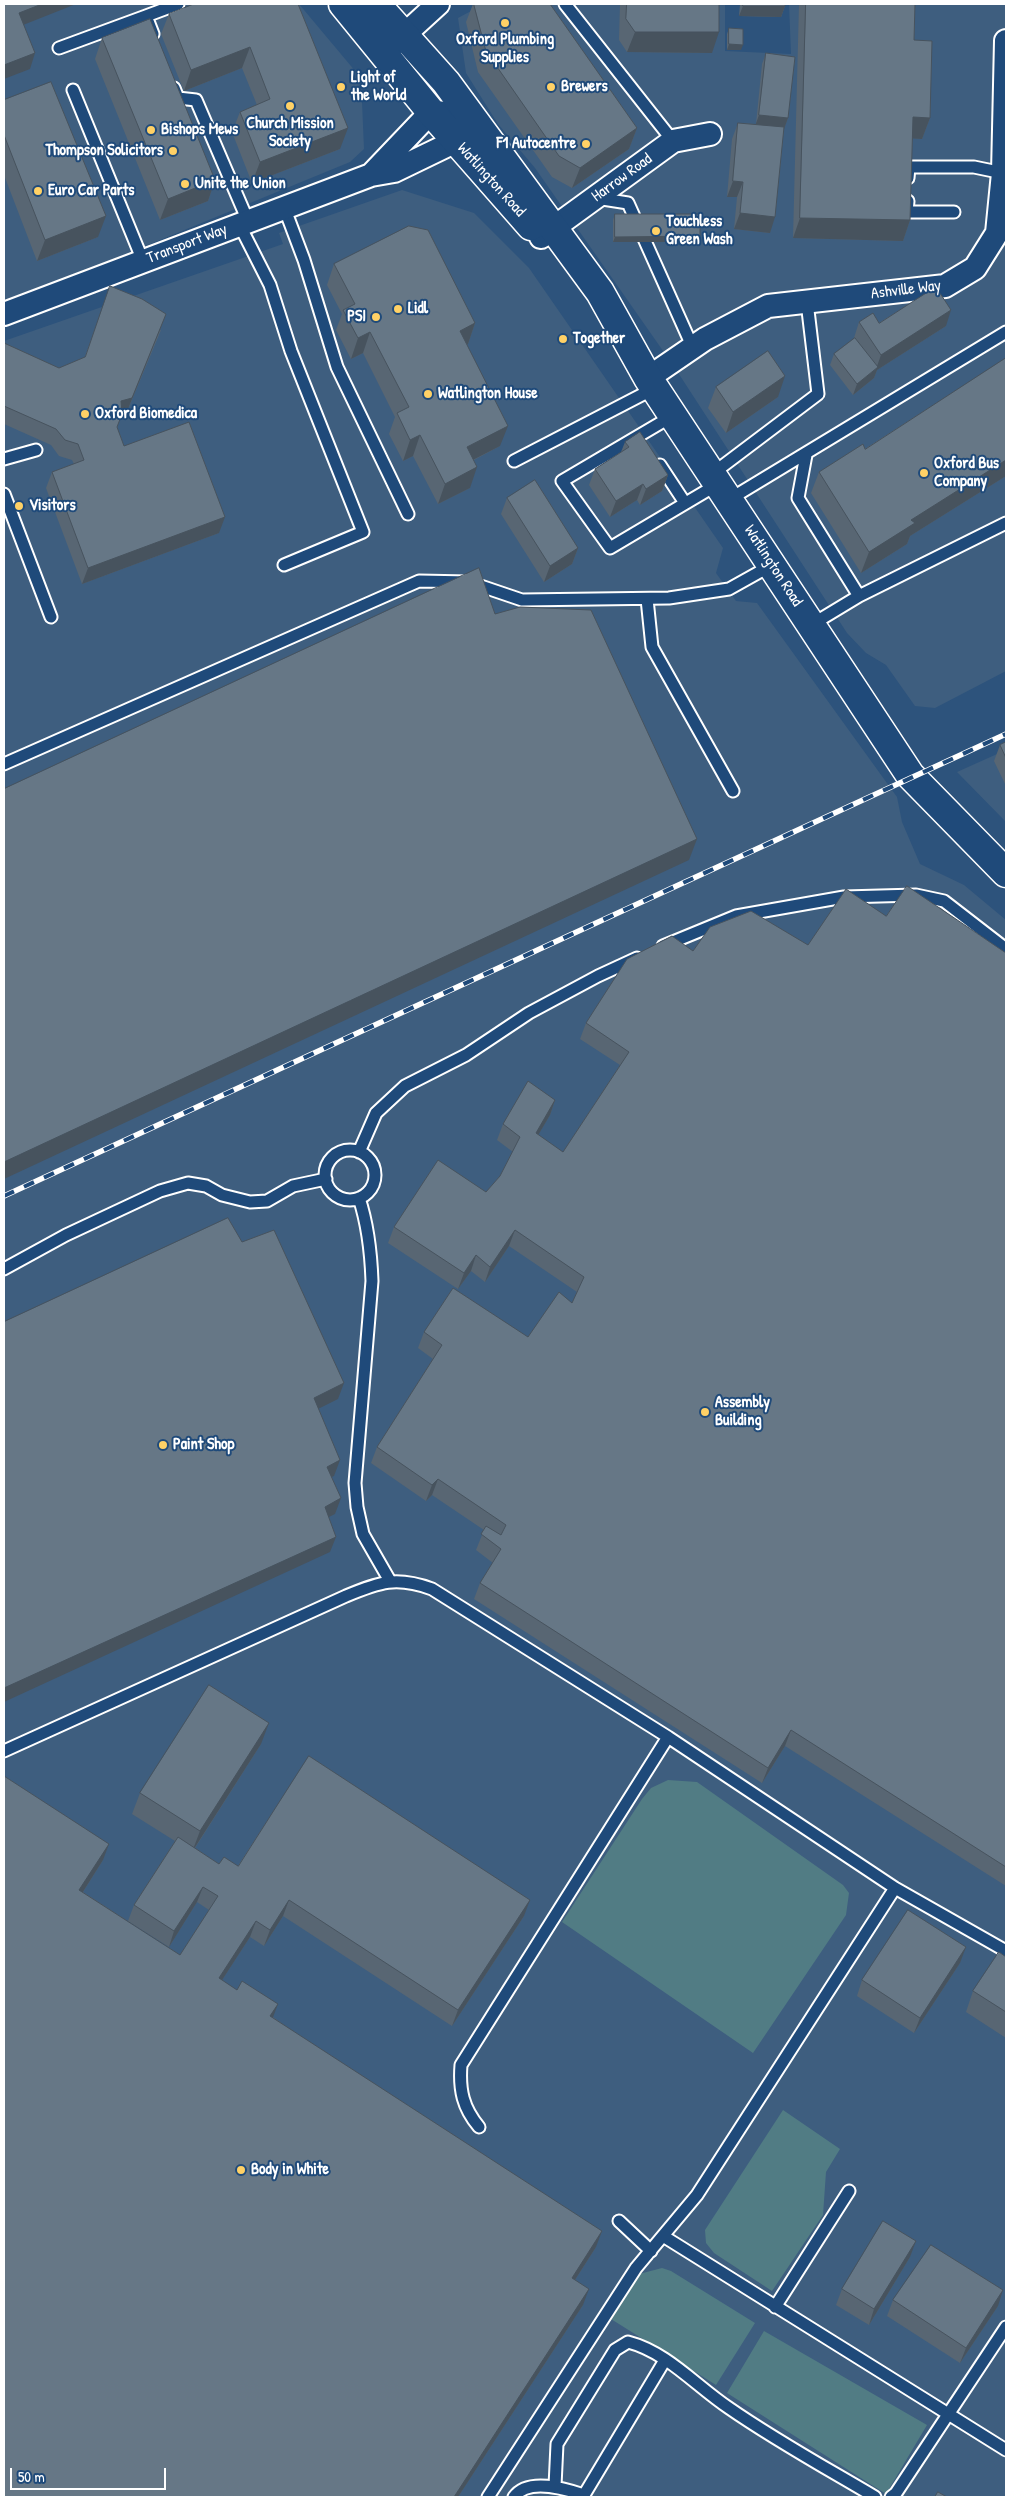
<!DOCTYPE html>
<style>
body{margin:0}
#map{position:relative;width:1010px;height:2501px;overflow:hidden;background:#2d537c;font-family:"Patrick Hand",sans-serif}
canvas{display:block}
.frame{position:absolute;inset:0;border:5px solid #fff;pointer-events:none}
.scale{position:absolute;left:10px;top:2468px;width:156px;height:22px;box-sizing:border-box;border:2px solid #fff;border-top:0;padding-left:6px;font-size:15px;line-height:18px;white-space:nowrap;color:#fff;-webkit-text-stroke:4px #1f4a7a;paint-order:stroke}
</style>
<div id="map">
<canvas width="1010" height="2501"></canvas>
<div class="frame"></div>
<div class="scale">50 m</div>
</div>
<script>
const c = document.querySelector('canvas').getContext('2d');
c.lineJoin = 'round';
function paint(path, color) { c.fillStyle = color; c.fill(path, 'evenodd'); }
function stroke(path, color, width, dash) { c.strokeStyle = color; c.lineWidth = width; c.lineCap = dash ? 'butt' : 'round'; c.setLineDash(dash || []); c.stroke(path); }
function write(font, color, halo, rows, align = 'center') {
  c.font = font + ' "Patrick Hand",sans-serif'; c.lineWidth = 4; c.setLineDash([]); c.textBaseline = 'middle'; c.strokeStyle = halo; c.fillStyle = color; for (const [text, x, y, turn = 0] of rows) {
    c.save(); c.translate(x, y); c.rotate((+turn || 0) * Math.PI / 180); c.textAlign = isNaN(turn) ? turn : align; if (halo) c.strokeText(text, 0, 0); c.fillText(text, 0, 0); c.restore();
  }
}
const built = new Path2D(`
 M4,4H299L361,78L364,149L350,162L4,304Z
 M484,4H725V51L791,54L789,4H1006V671L935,708L915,706L886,665L866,653L847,633L675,368L535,168L498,124L466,73L458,18Z
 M402,190L474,213L529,268L723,548L716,573L736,601L757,603L897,797L902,822L920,864L964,885L1006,920V2497H4V341L283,244L279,233Z
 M1006,750V822L957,772Z`);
const green = new Path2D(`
 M668,1780L697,1782L843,1885L849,1893L846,1915L753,2053L562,1922L642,1799L651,1788Z
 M783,2110L840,2149L826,2172L823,2215L772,2291L714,2253L706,2243L705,2230Z
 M662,2268L671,2271L755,2323L716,2385L611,2319L639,2274Z
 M764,2331L927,2425L886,2494L727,2393Z`);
const lane = new Path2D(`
 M565,4L673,141
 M153,34L146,16L178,4
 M59,48L146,16
 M174,88L178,98L196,100L248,221
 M73,90L143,261
 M908,178L909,167H974L1003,173
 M596,198L628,203L693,348
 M908,201L907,212H954
 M284,207L304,260L337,367L408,514
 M239,224L270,285L291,351L363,532L284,565
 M674,415L562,481L610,548L718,484
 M806,455L798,498L859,596
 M4,459L36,450
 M514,461L655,388
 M660,465L685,503
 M712,474L818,394L807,302
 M4,494L51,617
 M730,499L1006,332
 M647,599L652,647L733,791
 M811,625L859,596L1006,523
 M4,764L419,581L469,582L522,600L669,598L729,589L772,565
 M663,946L736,916L844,897L916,895L944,901L1006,949
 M325 1175a25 25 0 1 1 50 0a25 25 0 1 1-50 0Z
 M359,1152L376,1113L405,1086L466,1055L529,1013L598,976L637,958
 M359,1198C368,1225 371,1253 372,1281L355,1483L357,1507L363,1534L390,1581
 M4,1269L66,1235L160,1191L188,1183L206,1186L222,1195L250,1202L267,1201L293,1186L326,1179
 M4,1751L346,1596C380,1582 396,1576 432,1589L668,1737L895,1888L1006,1951
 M479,2127C463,2108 459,2090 461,2065L668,1737
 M619,2221L651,2251
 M663,2236L1006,2450
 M775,2307L849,2191
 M555,2486L557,2444L615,2350L628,2342C667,2352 696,2386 729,2408C775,2440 826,2468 875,2497
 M488,2497L636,2268L697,2195L895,1888
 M514,2497C528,2477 566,2489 584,2495L665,2360
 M891,2497L896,2493L1006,2327`);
const street = new Path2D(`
 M391,47L438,4
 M371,175L431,112L448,113
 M541,237L673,141L710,134
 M4,314L371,175L394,171L456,141L463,125
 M648,378L705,339L768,306L945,286L975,268L997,233L1003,173L1006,41`);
const secondary = new Path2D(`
 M343,4L431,112L531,226
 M376,4L446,82L600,292L648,378L910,775L1006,873`);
const rail = new Path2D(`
 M4,1196L1006,734`);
const wall = new Path2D(`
 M298,4L340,149L252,183L232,132L240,112L257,105L242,68L184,91L161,34L169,14Z
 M473,4H550L637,128L629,149L572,188L552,177L478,72L466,22Z
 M620,4H719L712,53L627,52L619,40Z
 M740,4H785V6L781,17L739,16Z
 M799,4H915L914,40L930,118L922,139L912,138L910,220L903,241L793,238Z
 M729,28L741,50H727V34Z
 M102,38L215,180L208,201L160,220L95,59Z
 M766,53L788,118L784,128L770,233L734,229L737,197H727L732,139L738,123L756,124L762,64Z
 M4,100L98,237L37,261L4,175Z
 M615,214L698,242H613V220Z
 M334,264L475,323L468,344H467L500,446L474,460L470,488L438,504L413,456L403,461L389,434L395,417L363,353L351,359L336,330L342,314L327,285Z
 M859,322L879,323L946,326L877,370L874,378L853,395L830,365L834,354L854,338Z
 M161,330L126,414L121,415L117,427L124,446L219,533L82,584L46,488L52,472L74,464L72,460L59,456L51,445L4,424V343L59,368Z
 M1006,358V476L910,536L907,544L861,573L811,493L819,472L865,449Z
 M716,387L778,397L726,433L708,408Z
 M625,442L668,475L662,491L640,505L637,500L610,517L589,485L595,469L621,452Z
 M507,498L578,548L572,564L544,582L501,514Z
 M1006,742V786L994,761L1000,745Z
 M886,916L1006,953V1886L785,1746L762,1783L474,1599L480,1583L493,1563L476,1550L484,1530L432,1495L426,1501L371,1463L377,1447L433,1359L418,1348L424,1332L528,1337L572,1303L577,1292L509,1246L485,1282L471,1271L458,1289L388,1243L394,1227L486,1192L500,1176L513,1152L497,1140L503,1124L555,1100L550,1115L538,1135L563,1152L620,1065L580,1039L586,1023L693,951L808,945Z
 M261,1744L195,1848L219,1864L238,1866L524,1916L452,2026L283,1916L264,1946L250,1937L222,1980L273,2017L596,2247L575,2280L583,2305L458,2497L4,1776L103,1860L83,1892L180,1955L209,1910L197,1902L169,1947L128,1921L134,1905L175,1841L132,1814L140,1793Z
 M1006,1957V2038L966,2012L973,1991Z
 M960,1963L914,2033L857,1996L862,1980Z
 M910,2257L869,2325L836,2305L842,2289Z
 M893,2300L998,2306L960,2363L887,2316Z`);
const shadedWall = new Path2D(`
 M42,4H76L13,29L19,13Z
 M743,6H785L781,17L739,16Z
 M635,32H719L712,53L627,52Z
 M729,44L743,45L741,50H727Z
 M250,47L242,68L184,91L191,70Z
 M35,53L30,69L4,79V65Z
 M759,115L788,118L784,129L755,126Z
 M913,117L930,118L922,139L905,138Z
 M348,128L340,149L252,183L260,162Z
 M637,128L629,149L572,188L580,168Z
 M215,180L208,201L160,220L168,199Z
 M733,181L743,182L737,197H727Z
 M740,213L775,217L770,233L734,229Z
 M106,216L98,237L37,261L45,240Z
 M800,218L910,220L903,241L793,238Z
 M700,236L698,242H613L615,237Z
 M951,310L946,326L877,370L874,378L853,395L857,384L876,369L881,355Z
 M166,314L126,414L121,415V401Z
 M475,323L468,344L452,352L460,331Z
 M370,332L363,353L351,359L358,338Z
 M785,376L778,397L726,433L733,412Z
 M508,426L500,446L459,467L467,447Z
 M420,435L413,456L403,461L410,440Z
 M1006,460V476L910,536L907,544L861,573L869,552L911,520Z
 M477,467L470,488L438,504L445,484Z
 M668,475L662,491L640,505L646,489Z
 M643,484L637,500L610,517L616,501Z
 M225,517L219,533L82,584L88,568Z
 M578,548L572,564L544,582L550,566Z
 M697,839L689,860L4,1179V1162Z
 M555,1100L550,1115L530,1149L536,1133Z
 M515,1230L509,1246L485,1282L490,1267Z
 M476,1255L471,1271L458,1289L464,1273Z
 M344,1383L338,1399L308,1414L314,1398Z
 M340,1460L334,1476L321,1482L327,1467Z
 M438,1479L432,1495L426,1501L432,1485Z
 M341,1498L335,1514L319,1522L325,1507Z
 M336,1537L330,1552L4,1702V1688Z
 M269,1723L261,1744L192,1852L200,1831Z
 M791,1730L785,1746L762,1783L768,1768Z
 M109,1844L103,1860L74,1906L79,1890Z
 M203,1887L197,1902L169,1947L174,1931Z
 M289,1900L283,1916L264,1946L270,1930Z
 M530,1900L524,1916L452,2026L458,2010Z
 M256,1921L250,1937L213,1994L219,1978Z
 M966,1947L960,1963L914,2033L920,2018Z
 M278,2004L272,2020L270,2016Z
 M602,2231L596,2247L566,2294L572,2278Z
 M916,2241L910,2257L869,2325L874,2309Z
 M589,2289L583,2305L458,2497H454Z
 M1003,2290L998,2306L960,2363L966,2348Z`);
const building = new Path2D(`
 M4,4H42L19,13L35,53L4,65Z
 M194,4H298L348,128L260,162L240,112L270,99L250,47L191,70L169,14Z
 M474,4H550L637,128L580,168L559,156L486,51Z
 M627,4H719V32H635L626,19Z
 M743,4H785V6H743Z
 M806,4H915L914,40L932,41L930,118L913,117L910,220L800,218Z
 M150,19L215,180L168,199L102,38Z
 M729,28L743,29V45L729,44Z
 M766,53L795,57L788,118L759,115Z
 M51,82L106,216L45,240L4,135V100Z
 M738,123L784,127L775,217L740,213L743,182L733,181Z
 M615,214H700V236L615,237Z
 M409,226L428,230L475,323L460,331L508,426L467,447L477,467L445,484L420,435L410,440L397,413L409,407L370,332L358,338L343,310L355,304L334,264Z
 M110,286L142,299L166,314L132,398L121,401L122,414L117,427L124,446L189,422L225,517L88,568L52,472L84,460L78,444L65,440L56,429L4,406V343L59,368L85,357Z
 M936,287L951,310L881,355L859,322L873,313L879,323Z
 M855,338L878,367L857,384L834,354Z
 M768,351L785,376L733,412L716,387Z
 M1006,358V460L911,520L915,523L869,552L819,472L863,444L865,449Z
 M640,432L668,475L646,489L643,484L616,501L595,469L629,447L625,442Z
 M535,480L578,548L550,566L507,498Z
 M479,568L495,614L520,607L591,610L697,839L4,1162V789Z
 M1006,742V758L1000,745Z
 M907,886L1006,953V1867L791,1730L768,1768L480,1583L501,1549L481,1534L486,1526L501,1535L506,1525L438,1479L432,1485L377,1447L442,1345L424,1332L453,1288L528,1337L559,1292L572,1303L584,1277L515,1230L490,1267L476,1255L464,1273L394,1227L438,1160L486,1192L500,1176L520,1137L503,1124L528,1081L555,1100L536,1133L563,1152L629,1052L586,1023L627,959L672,936L693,951L710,927L751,911L808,945L846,889L886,916Z
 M228,1218L242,1242L274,1230L344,1383L314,1398L340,1460L327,1467L341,1498L325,1507L336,1537L4,1688V1322Z
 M209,1685L269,1723L200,1831L140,1793Z
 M309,1756L530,1900L458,2010L289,1900L270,1930L256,1921L219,1978L237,1990L242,1981L278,2004L270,2016L602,2231L572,2278L589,2289L454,2497H4V1776L109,1844L79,1890L180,1955L218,1896L203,1887L174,1931L134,1905L178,1837L219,1864L224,1857L238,1866Z
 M908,1910L966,1947L920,2018L862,1980Z
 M999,1952L1006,1957V2012L973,1991Z
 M883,2221L916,2241L874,2309L842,2289Z
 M931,2245L1003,2290L966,2348L893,2300Z
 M938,2492L947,2497H935Z`);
const markers = [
 [505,23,5,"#ffd166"],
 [341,87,5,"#ffd166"],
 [551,87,5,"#ffd166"],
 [290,106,5,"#ffd166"],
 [151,130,5,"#ffd166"],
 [586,144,5,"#ffd166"],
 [173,151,5,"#ffd166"],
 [185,184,5,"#ffd166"],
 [38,191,5,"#ffd166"],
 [656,231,5,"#ffd166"],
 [398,309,5,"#ffd166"],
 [376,317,5,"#ffd166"],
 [563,339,5,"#ffd166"],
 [428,394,5,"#ffd166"],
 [85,414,5,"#ffd166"],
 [924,473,5,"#ffd166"],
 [19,506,5,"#ffd166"],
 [705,1412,5,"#ffd166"],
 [163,1445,5,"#ffd166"],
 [241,2170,5,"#ffd166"]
];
const poiNames = [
 ["Oxford Plumbing",505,40,"center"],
 ["Supplies",505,58,"center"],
 ["Light of",351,78],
 ["the World",351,96],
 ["Brewers",561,87],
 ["Church Mission",290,124,"center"],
 ["Society",290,142,"center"],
 ["Bishops Mews",161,130],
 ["F1 Autocentre",576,144,"right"],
 ["Thompson Solicitors",163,151,"right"],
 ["Unite the Union",195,184],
 ["Euro Car Parts",48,191],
 ["Touchless",666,222],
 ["Green Wash",666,240],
 ["Lidl",408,309],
 ["PSI",366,317,"right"],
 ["Together",573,339],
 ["Watlington House",438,394],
 ["Oxford Biomedica",95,414],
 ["Oxford Bus",934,464],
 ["Company",934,482],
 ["Visitors",29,506],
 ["Assembly",715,1403],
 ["Building",715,1421],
 ["Paint Shop",173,1445],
 ["Body in White",251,2170]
];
const streetNames = [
 ["Harrow Road",622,178,-36],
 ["Watlington Road",491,180,48],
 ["Transport Way",187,244,-21],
 ["Ashville Way",906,290,-7],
 ["Watlington Road",773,566,57]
];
paint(built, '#3e5e7f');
paint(green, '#517c84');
stroke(lane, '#fff', 15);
stroke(street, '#fff', 26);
stroke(secondary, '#fff', 31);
stroke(lane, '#1f4a7a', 11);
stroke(street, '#1f4a7a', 22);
stroke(secondary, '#1f4a7a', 28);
stroke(rail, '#fff', 5.5);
stroke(rail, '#1f4a7a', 4, [11]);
paint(wall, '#586673');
paint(shadedWall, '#47535e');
paint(building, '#667786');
stroke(building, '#47535e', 1);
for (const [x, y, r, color] of markers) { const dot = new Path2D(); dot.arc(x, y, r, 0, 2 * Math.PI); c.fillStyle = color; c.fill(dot); stroke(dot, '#1f4a7a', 2); }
write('bold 16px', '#fff', '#1f4a7a', poiNames, 'left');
write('16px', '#fff', '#1f4a7a', streetNames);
</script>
